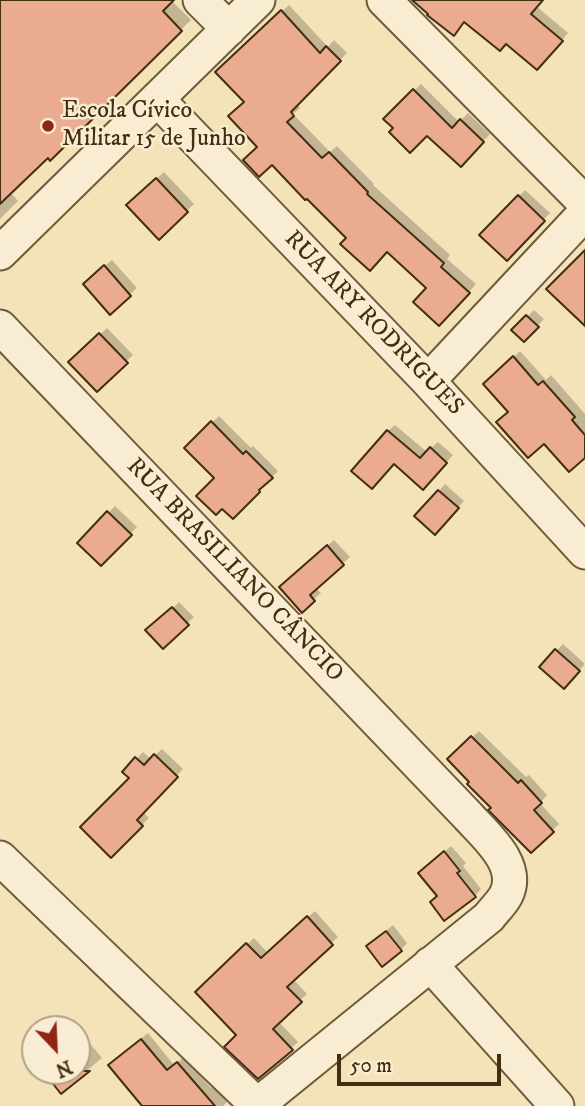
<!DOCTYPE html>
<meta charset="utf-8">
<style>
body{margin:0}
#map{position:relative;width:585px;height:1106px;overflow:hidden;background:#f4e3b9;font-family:"IM FELL DW Pica",serif}
canvas{display:block}
.north{position:absolute;left:21px;top:1015px;width:70px;height:70px;box-sizing:border-box;background:#f8edd2;border:2px solid #afa184;border-radius:50%;rotate:157deg;font-size:19px;font-weight:700;line-height:28px;text-align:center;color:#422e10}
.north::after{content:'';display:block;margin:auto;width:24px;height:32px;background:#8f2418;clip-path:polygon(50% 0,100% 100%,50% 72%,0 100%)}
.scale{position:absolute;left:337px;top:1054px;width:164px;height:32px;box-sizing:border-box;border:4px solid #422e10;border-top:0;padding-left:9px;font-size:21px;line-height:24px;white-space:nowrap;color:#422e10;-webkit-text-stroke:5px #f8edd2;paint-order:stroke}
</style>
<div id="map">
<canvas width="585" height="1106"></canvas>
<div class="north">N</div>
<div class="scale">50 m</div>
</div>
<script>
const c = document.querySelector('canvas').getContext('2d');
c.lineJoin = 'round';
function paint(path, color) { c.fillStyle = color; c.fill(path, 'evenodd'); }
function stroke(path, color, width, dash) { c.strokeStyle = color; c.lineWidth = width; c.lineCap = dash ? 'butt' : 'round'; c.setLineDash(dash || []); c.stroke(path); }
function write(font, color, halo, rows, align = 'center') {
  c.font = font + ' "IM FELL DW Pica",serif'; c.lineWidth = 5; c.setLineDash([]); c.textBaseline = 'middle'; c.strokeStyle = halo; c.fillStyle = color; for (const [text, x, y, turn = 0] of rows) {
    c.save(); c.translate(x, y); c.rotate((+turn || 0) * Math.PI / 180); c.textAlign = isNaN(turn) ? turn : align; if (halo) c.strokeText(text, 0, 0); c.fillText(text, 0, 0); c.restore();
  }
}
const shadow = new Path2D(`
 M0,0H171L191,20L50,158L48,155L10,192L18,201L0,219Z
 M415,0H542L536,6L568,33L544,61L465,21Z
 M289,5L328,47L334,40L347,53L297,104L300,108L293,114L330,152L337,146L374,184L373,185L450,255L447,259L476,284L447,317L429,288L387,250L259,147L246,102L224,65Z
 M421,84L459,122L468,113L490,134L460,165L427,133L395,128L386,119Z
 M164,172L194,204L159,237L128,205Z
 M525,190L550,213L507,258L481,235Z
 M112,260L137,288L110,312L91,277Z
 M534,310L544,319L524,340L514,330Z
 M107,328L133,355L97,389L71,362Z
 M520,351L546,380L551,375L585,414V456L544,442L510,411L485,384Z
 M219,416L251,448L253,446L278,471L233,517L216,478L186,448Z
 M395,425L427,452L438,442L453,455L430,481L394,462L388,431Z
 M445,484L464,501L441,526L439,491Z
 M115,506L137,527L101,564L79,543Z
 M334,540L350,557L316,588L321,593L302,610L288,580Z
 M179,602L194,617L163,647L170,611Z
 M563,644L585,664L570,680L556,651Z
 M479,731L526,777L529,775L547,795L540,803L559,824L531,851L472,782L449,759Z
 M162,749L183,769L143,812L149,818L111,856L131,778L124,772L143,752L151,759Z
 M451,846L466,863L463,866L481,889L475,896L439,895L427,867Z
 M315,911L338,937L293,979L307,994L278,1021L298,1042L258,1077L238,1035L197,992L254,938L268,953Z
 M393,925L407,943L401,950L375,940Z
 M148,1033L174,1065L184,1057L211,1088L213,1086L227,1102L223,1106H142L117,1059Z
 M83,1035L102,1058L61,1092L45,1071H77V1040Z`);
const building = new Path2D(`
 M0,0H174L163,11L182,31L50,161L48,158L0,204Z
 M412,0H543L531,14L563,41L537,70L506,44L500,51L464,22L454,36L427,15L428,14Z
 M281,10L320,53L326,46L341,61L291,112L294,116L287,122L322,158L329,152L368,192L367,194L444,263L441,267L470,293L439,326L413,302L426,288L387,252L370,271L340,244L346,238L307,199L305,200L272,165L259,177L243,160L257,147L228,116L244,102L215,72Z
 M413,89L452,128L460,119L484,142L461,167L427,136L410,153L389,132L393,128L383,119Z
 M156,178L188,212L159,240L126,205Z
 M518,195L545,221L507,261L479,235Z
 M585,250V326L546,289Z
 M104,265L131,296L110,315L83,284Z
 M526,315L539,327L524,342L511,330Z
 M99,333L128,363L97,392L68,362Z
 M513,356L538,385L543,381L575,417L572,420L585,435V458L569,472L544,444L528,458L496,422L508,412L483,384Z
 M211,421L243,454L246,451L273,478L259,490L260,492L233,519L222,509L216,515L196,496L214,478L184,448Z
 M387,430L420,458L430,447L447,463L423,490L394,464L372,489L351,471Z
 M438,490L459,508L435,535L414,516Z
 M107,511L132,535L101,566L77,543Z
 M327,545L344,565L310,595L315,601L302,613L279,587Z
 M172,607L189,625L163,649L145,630Z
 M555,649L580,671L564,689L539,667Z
 M471,736L518,783L521,780L542,803L534,810L554,832L531,853L488,810L491,808L467,784L469,782L447,759Z
 M154,754L178,777L137,820L143,826L111,858L80,827L129,778L122,772L135,757L144,765Z
 M444,851L460,871L457,873L476,897L444,921L430,902L437,896L418,873Z
 M307,916L333,945L287,987L302,1002L273,1029L293,1050L258,1079L224,1047L236,1035L195,992L246,943L261,958Z
 M386,931L402,951L382,967L366,946Z
 M141,1039L167,1070L177,1062L215,1106H142L108,1065Z
 M43,1071H90L61,1094Z`);
const minor = new Path2D(`
 M200,0L229,29
 M384,0L585,203
 M157,99L428,381L585,552
 M0,253L258,0
 M0,327L468,816C486,836 521,865 506,895C502,903 494,910 489,917L256,1106
 M428,381L585,213
 M0,858L257,1105
 M430,964L557,1106`);
const markers = [
 [48,126,7,"#8f2418"]
];
const poiNames = [
 ["Escola Cívico",62,112],
 ["Militar 15 de Junho",62,140]
];
const streetNames = [
 ["RUA ARY RODRIGUES",373,324,46],
 ["RUA BRASILIANO CÂNCIO",234,571,46]
];
paint(shadow, '#0003');
paint(building, '#ebab90');
stroke(building, '#422e10', 2);
stroke(minor, '#6e5b3a', 37);
stroke(minor, '#f8edd2', 33);
for (const [x, y, r, color] of markers) { const dot = new Path2D(); dot.arc(x, y, r, 0, 2 * Math.PI); c.fillStyle = color; c.fill(dot); stroke(dot, '#f8edd2', 2.5); }
write('24px', '#422e10', '#f8edd2', poiNames, 'left');
write('24px', '#422e10', '#f8edd2', streetNames);
</script>
